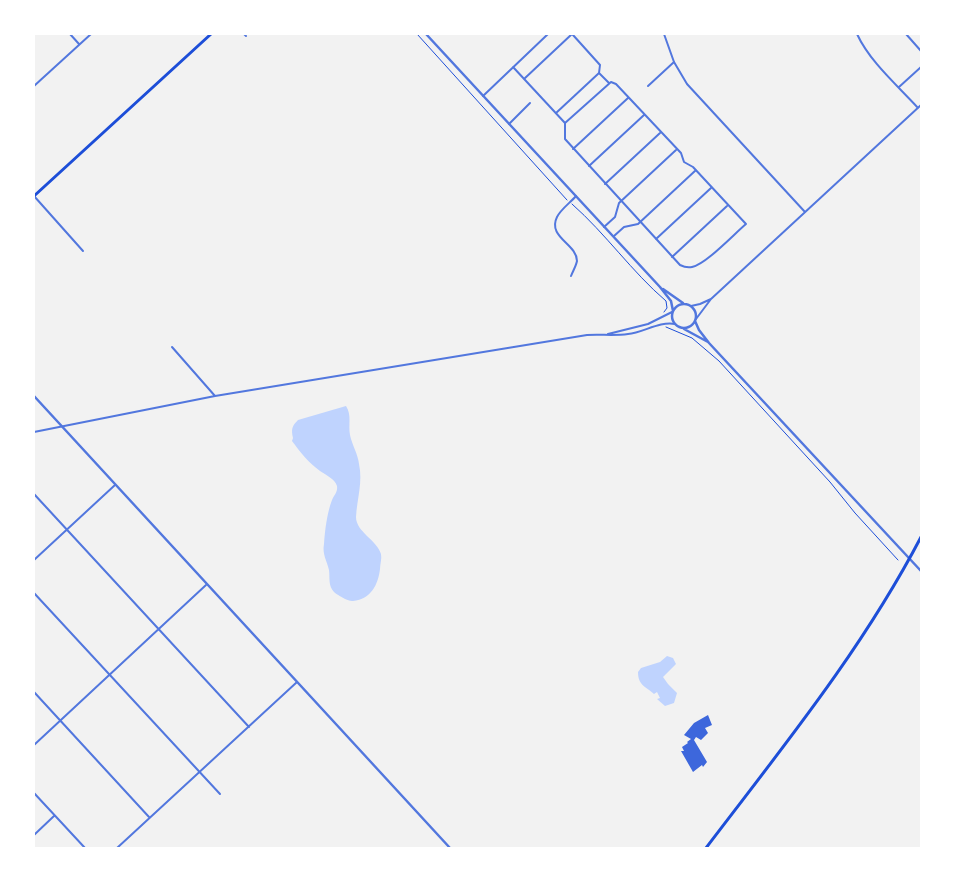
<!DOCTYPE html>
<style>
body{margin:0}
#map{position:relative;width:955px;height:882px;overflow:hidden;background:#f2f2f2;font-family:"Work Sans",sans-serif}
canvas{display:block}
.frame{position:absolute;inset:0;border:35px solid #fff;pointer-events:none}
</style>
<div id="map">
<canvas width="955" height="882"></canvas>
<div class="frame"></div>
</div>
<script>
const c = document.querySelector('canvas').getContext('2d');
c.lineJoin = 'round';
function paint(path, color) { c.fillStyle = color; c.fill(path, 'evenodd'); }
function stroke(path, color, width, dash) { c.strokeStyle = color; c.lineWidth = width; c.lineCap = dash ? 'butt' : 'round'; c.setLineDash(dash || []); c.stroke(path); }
const water = new Path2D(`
 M346,406C352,415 348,425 350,435C352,445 358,454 359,464C363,482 357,499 356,517C356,532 377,540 381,554C382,559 380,564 380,569C378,585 371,599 353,601C349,602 337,595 334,592C328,586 330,577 329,570C327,561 322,554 324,544C325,530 327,513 332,500C334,495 338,492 337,486C335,479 326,475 320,471C309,463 300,452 292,441L293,438C291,429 292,426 298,420Z
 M667,656L673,658L676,664L663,677L668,684L677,693L674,703L665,706L657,699L660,698L657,692L654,694C645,686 638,685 638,672L641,668L660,662Z`);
const building = new Path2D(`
 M708,715L712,725L705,728L708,733L701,740L696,737L694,740L707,762L703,767L702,765L693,772L681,751H684L682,747L688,743L687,742L691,739L684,735L694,723Z`);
const path = new Path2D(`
 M417,34L567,200
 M572,204C606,234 632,272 666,301L667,308L664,312
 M666,327L692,338L719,361L830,482L855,513L898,560`);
const minor = new Path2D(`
 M70,34L79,44
 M244,34L246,36
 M664,34L674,62L687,84L805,212
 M857,34C870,62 897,85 918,108
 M906,34L921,51
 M573,35L600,65L599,73L609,83
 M513,67L565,123
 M524,79L572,34
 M611,82L616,84L681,153L684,162L693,167L746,224C733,235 706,264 692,267C687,268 684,267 680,265L565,139V123Z
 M34,86L91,34
 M648,86L674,62
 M899,87L921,67
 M483,96L548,34
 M556,113L599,73
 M509,124L530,103
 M573,149L628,98
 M589,166L644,115
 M605,184L660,133
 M34,196L83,251
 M604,227L615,217L619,203L676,150
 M614,236L624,227L638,224L696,170
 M656,239L711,188
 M672,257L727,206
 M571,276C573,271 576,266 577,261C577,244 547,237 557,217C561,209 570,203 576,196
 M691,306L700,304L711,299
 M696,319L711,299L921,105
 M608,334L648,324L672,312
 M172,347L215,396
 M34,432L215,396L587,335C600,334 614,336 628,334C643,333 659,321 675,324
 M34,494L249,727
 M34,560L115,485
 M34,593L220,794
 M34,692L149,817
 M34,745L206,585
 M34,793L85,848
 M34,835L54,816
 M117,848L297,682
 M214,848H215`);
const tertiary = new Path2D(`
 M426,34L660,287L671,301L673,311
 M663,289L683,303
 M672 316a12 12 0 1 1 24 0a12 12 0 1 1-24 0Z
 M695,321L699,330L709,343L921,571
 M684,329L708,342
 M34,396L450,848`);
const secondary = new Path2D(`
 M34,196L211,34
 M706,848C782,748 862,650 921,537`);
paint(water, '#bfd3fe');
paint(building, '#3d67dc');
stroke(path, '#1d4ed8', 1);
stroke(minor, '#5277de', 2);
stroke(tertiary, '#5277de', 2.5);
stroke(secondary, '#1d4ed8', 3);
</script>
